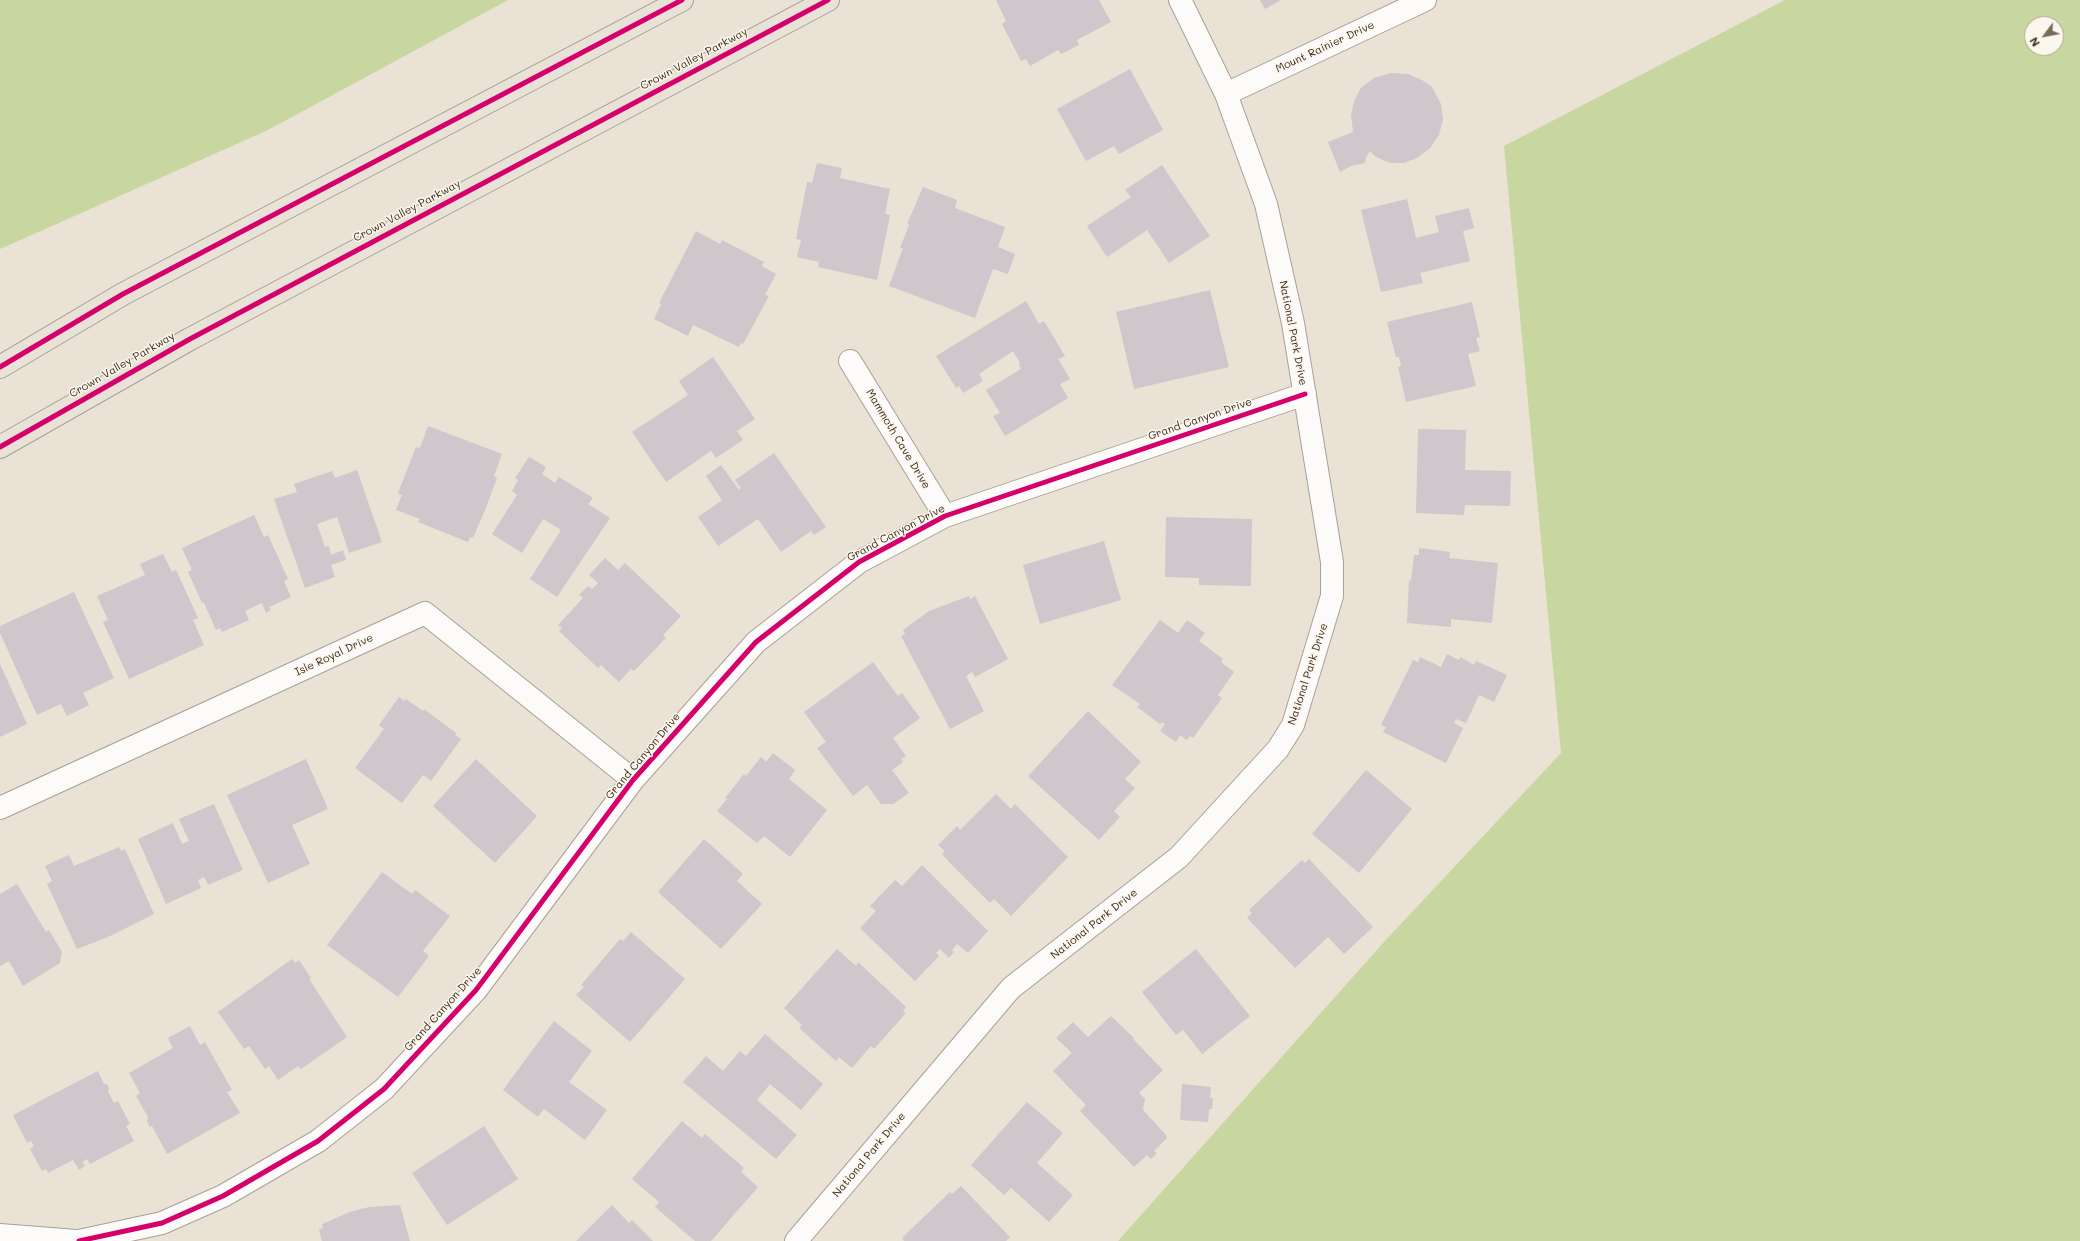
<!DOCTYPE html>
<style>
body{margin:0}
#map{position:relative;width:2080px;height:1241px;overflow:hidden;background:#eae2d4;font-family:Mali,sans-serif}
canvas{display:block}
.north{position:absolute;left:2024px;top:16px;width:40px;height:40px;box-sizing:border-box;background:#fbf7ec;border:1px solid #aea59a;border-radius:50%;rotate:238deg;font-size:11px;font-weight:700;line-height:16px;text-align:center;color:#3b2a1e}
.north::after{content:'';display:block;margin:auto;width:14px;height:18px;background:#786a5e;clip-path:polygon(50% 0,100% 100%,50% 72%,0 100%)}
</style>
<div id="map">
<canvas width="2080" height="1241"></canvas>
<div class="north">N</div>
</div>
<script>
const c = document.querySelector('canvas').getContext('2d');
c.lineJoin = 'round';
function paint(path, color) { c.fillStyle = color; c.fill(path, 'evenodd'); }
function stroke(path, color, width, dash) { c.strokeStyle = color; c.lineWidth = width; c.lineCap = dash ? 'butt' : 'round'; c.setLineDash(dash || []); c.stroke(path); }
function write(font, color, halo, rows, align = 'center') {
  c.font = font + ' Mali,sans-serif'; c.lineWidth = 3; c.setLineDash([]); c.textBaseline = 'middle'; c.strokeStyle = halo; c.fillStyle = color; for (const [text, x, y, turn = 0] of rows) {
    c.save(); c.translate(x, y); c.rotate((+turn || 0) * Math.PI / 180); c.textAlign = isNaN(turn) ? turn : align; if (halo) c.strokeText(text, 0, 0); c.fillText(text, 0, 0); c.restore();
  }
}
const green = new Path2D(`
 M0,0H508L268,130L0,249Z
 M1785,0H2080V1241H1118L1384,942L1561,753L1504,146ZM2032,24H2056V48H2032Z`);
const building = new Path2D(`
 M996,0H1099L1111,22L1077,40L1079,45L1061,54L1058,50L1030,66L1026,59L1021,61L1002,24L1006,21Z
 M1260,0H1281L1265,9Z
 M1130,69L1163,130L1119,154L1114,146L1086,161L1057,109Z
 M1391,73L1408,74L1422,80L1432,87L1441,104L1443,119L1439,135L1430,148L1417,158L1404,163H1390L1376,157L1370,151L1366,157L1365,163L1351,166L1340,172L1328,142L1353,132L1351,115L1354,101L1361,88L1374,78Z
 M817,163L842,168L840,178L890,189L885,214L890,215L877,280L818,267L819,262L797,257L801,240L796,239L807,182L812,183Z
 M1162,165L1210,236L1169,263L1147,230L1107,257L1087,226L1131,197L1125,190Z
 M923,187L957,200L955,208L1005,227L998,247L1015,254L1008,274L993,269L975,318L889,286L903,248H900L909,225L907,224Z
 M1407,199L1416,238L1439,232L1435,216L1469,208L1474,228L1463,231L1470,261L1420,273L1423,283L1381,292L1361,210Z
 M696,231L720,244L722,240L764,262L762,266L776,274L765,295L769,296L743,344L741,343L739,347L693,325L688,336L654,319L661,304L659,303Z
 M1210,290L1229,367L1134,389L1116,312Z
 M1026,301L1039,324L1044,321L1065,356L1058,359L1070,379L1060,384L1068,398L1005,436L993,416L1000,413L986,390L1021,369L1019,364L1020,363L1013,351L979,374L983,381L963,393L959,386L956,388L936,356Z
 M1472,302L1480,337L1476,338L1480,351L1468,354L1476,386L1406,402L1398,367L1401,366L1399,357H1396L1387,322Z
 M713,357L755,419L737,431L743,440L716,458L711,451L666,482L632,432L688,395L679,381Z
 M428,426L502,454L494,476L497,478L485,510L473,538L470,537L468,542L418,522L420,519L396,510L402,495L398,493L416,447L420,448Z
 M1418,429L1466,430L1465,470L1511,471L1510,506L1465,505L1464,515L1416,513Z
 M774,453L826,527L814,535L811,531L781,552L758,519L718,546L698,517L722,500L706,476L721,465L739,490L741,488L735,480Z
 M529,457L546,467L542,474L555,483L559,477L593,498L588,504L610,518L557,597L530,579L561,530L543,519L522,553L492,534L517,495L512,491L518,480L515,478Z
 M357,470L382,542L349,553L337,517L317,524L325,547L329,546L331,555L343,550L346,560L331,565L335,577L305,588L274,499L297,492L294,484L332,471L335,478Z
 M254,515L264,537L268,535L288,579L284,581L291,597L269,607L271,610L266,613L262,603L245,611L249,620L222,632L220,628L216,630L204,603H202L188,572L192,570L182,548Z
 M1166,517L1252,519L1251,586L1199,585V578L1165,577Z
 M1104,541L1121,600L1040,624L1023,565Z
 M1419,548L1450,552L1449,558L1498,563L1492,623L1451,619V627L1407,623L1409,580L1411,581L1414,555H1419Z
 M163,554L172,572L176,570L198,618L193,620L204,645L129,679L103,622L108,620L97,596L145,575L140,564Z
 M605,558L618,570L625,563L681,616L663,635L666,638L634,671L631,669L619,682L601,665L598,668L559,631L562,628L558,625L583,598L579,595L588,586L592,589L598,583L589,575Z
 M74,592L114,678L83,693L89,705L67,716L61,704L37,715L0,633V626Z
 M969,596L970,599L975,596L1008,659L975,677L972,672L966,676L984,711L950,729L901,636L905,634L903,630L929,611Z
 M1160,620L1178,633L1187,620L1205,633L1199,641L1223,659L1221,662L1234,672L1218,695L1222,698L1193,738L1190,736L1187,740L1180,735L1176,742L1160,731L1165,724L1162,722L1160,724L1137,707L1140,704L1112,685Z
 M1447,654L1459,660L1460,657L1474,665L1476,661L1507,675L1494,702L1479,695L1466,723L1456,719L1454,723L1463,728L1446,763L1383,732L1386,727L1381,725L1413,660L1418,662L1420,657L1441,667Z
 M873,662L898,696L902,693L920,718L893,738L906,756L901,759L903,762L892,770L909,793L893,804H881L867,785L853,796L817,748L826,742L804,712Z
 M0,664L27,724L0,737Z
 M399,697L404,701L406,699L423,711L424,709L456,733L455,735L461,739L431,781L423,775L402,803L355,768L384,729L379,725Z
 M1088,711L1141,762L1125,779L1135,788L1114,811L1120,817L1099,840L1028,776Z
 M773,753L795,770L789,779L827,810L790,857L764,836L757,843L717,811L727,799L725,798L744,774L746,776L761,757L766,762Z
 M306,759L328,809L292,825L310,864L268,883L227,795Z
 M476,759L537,816L495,863L433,806Z
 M1366,770L1412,809L1359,873L1312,834Z
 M996,794L1011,809L1015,804L1068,857L1011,916L994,899L990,903L950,863L942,854L945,851L938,845L957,826L960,830Z
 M214,804L243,870L208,885L204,877L198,880L201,888L166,904L138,839L173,823L182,844L189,841L179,819Z
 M704,839L743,874L737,881L762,904L721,949L658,892Z
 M119,847L121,851L125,849L154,914L108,937L77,949L47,884L52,881L45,866L69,855L74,866Z
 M1309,859L1373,927L1344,954L1328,937L1295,968L1247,918L1252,913L1249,910L1302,860L1305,863Z
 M922,865L988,931L968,953L957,944L952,950L954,952L949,958L940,949L936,953L939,956L915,981L860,928L876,911L870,906L895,880L902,886Z
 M382,872L412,894L415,890L450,916L423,951L429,956L398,997L327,945Z
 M17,884L46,932L49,930L62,952L60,963L23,986L9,961L0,966V894Z
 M631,932L685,979L630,1042L576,995L584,987L581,985L620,939L623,941Z
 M837,949L856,966L858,962L906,1007L903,1011L906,1013L874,1049L871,1046L852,1068L839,1057L836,1061L799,1028L802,1025L784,1008Z
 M1196,949L1250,1016L1202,1054L1183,1030L1176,1035L1142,992Z
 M292,959L295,963L299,960L311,978L309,979L347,1037L301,1069L298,1066L278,1080L269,1066L265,1069L249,1046L244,1049L218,1012Z
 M1111,1016L1134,1038L1133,1039L1163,1070L1139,1093L1145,1099L1143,1110L1166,1135L1167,1138L1154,1151L1157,1153L1151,1159L1147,1155L1134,1167L1080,1111L1086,1105L1053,1071L1072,1053L1056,1038L1073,1022L1088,1037Z
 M554,1021L592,1051L569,1082L607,1110L585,1140L544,1109L538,1117L503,1090Z
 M190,1026L200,1045L205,1042L232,1090L227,1092L240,1113L167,1154L152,1126L150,1127L147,1121L148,1117L136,1096L140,1093L129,1073L173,1048L168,1038Z
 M765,1034L823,1084L801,1110L770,1084L757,1100L797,1135L776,1159L683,1082L706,1056L723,1071L740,1051L746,1056Z
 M98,1071L104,1084H107L109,1088L108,1091L114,1103L118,1101L130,1124L126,1126L134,1141L90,1164L87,1159L82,1162L85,1166L79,1170L73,1160L48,1173L46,1169L42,1171L30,1149L34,1146L31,1141L27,1143L13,1115Z
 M1182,1084L1211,1087L1210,1098H1213L1212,1109H1209L1208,1122L1180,1120Z
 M1027,1102L1063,1133L1037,1163L1073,1195L1049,1222L1011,1188L1004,1195L971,1165Z
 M682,1121L702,1138L705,1134L744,1168L741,1172L758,1187L711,1241H695L655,1207L659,1202L632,1179Z
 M484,1126L518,1179L447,1225L412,1173Z
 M961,1186L1010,1237L1006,1241H904L902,1238L950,1192L952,1194Z
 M400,1205L410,1241H322L319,1230L323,1228L322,1224L350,1212L369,1207Z
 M612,1205L629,1223L632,1220L653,1241H576Z`);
const minor = new Path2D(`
 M1226,94L1425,0
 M850,361L945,516
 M0,808L425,613L633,780
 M0,1235L76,1241
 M79,1241L162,1223L223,1196L318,1141L384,1089L476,990L633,780L756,642L859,562L945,516L1305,394
 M796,1241L1011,988L1179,857L1278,749L1293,725L1332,596V562L1293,323L1266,204L1226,94L1180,0`);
const primary = new Path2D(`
 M0,367L123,294L682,0
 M0,447L190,339L828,0`);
const cycleway = new Path2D(`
 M0,367L123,294L682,0
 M0,447L190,339L828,0
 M79,1241L162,1223L223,1196L318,1141L384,1089L476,990L633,780L756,642L859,562L945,516L1305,394`);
const streetNames = [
 ["Mount Rainier Drive",1325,47,-25],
 ["Crown Valley Parkway",694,59,-28],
 ["Crown Valley Parkway",407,211,-28],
 ["National Park Drive",1293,333,79],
 ["Crown Valley Parkway",122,365,-30],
 ["Grand Canyon Drive",1200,419,-19],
 ["Mammoth Cave Drive",898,439,59],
 ["Grand Canyon Drive",896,533,-28],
 ["Isle Royal Drive",334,655,-25],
 ["National Park Drive",1308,674,-72],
 ["Grand Canyon Drive",643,756,-50],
 ["National Park Drive",1094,924,-38],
 ["Grand Canyon Drive",443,1009,-48],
 ["National Park Drive",869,1155,-50]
];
paint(green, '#c8d69f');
paint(building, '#cec7cb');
stroke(minor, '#a7a197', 24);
stroke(primary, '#a7a197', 24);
stroke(minor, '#fcfbf9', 22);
stroke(primary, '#e9e2d6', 22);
stroke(cycleway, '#d6006c', 5);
write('11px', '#3b2a1e', '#fbf7ec', streetNames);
</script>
